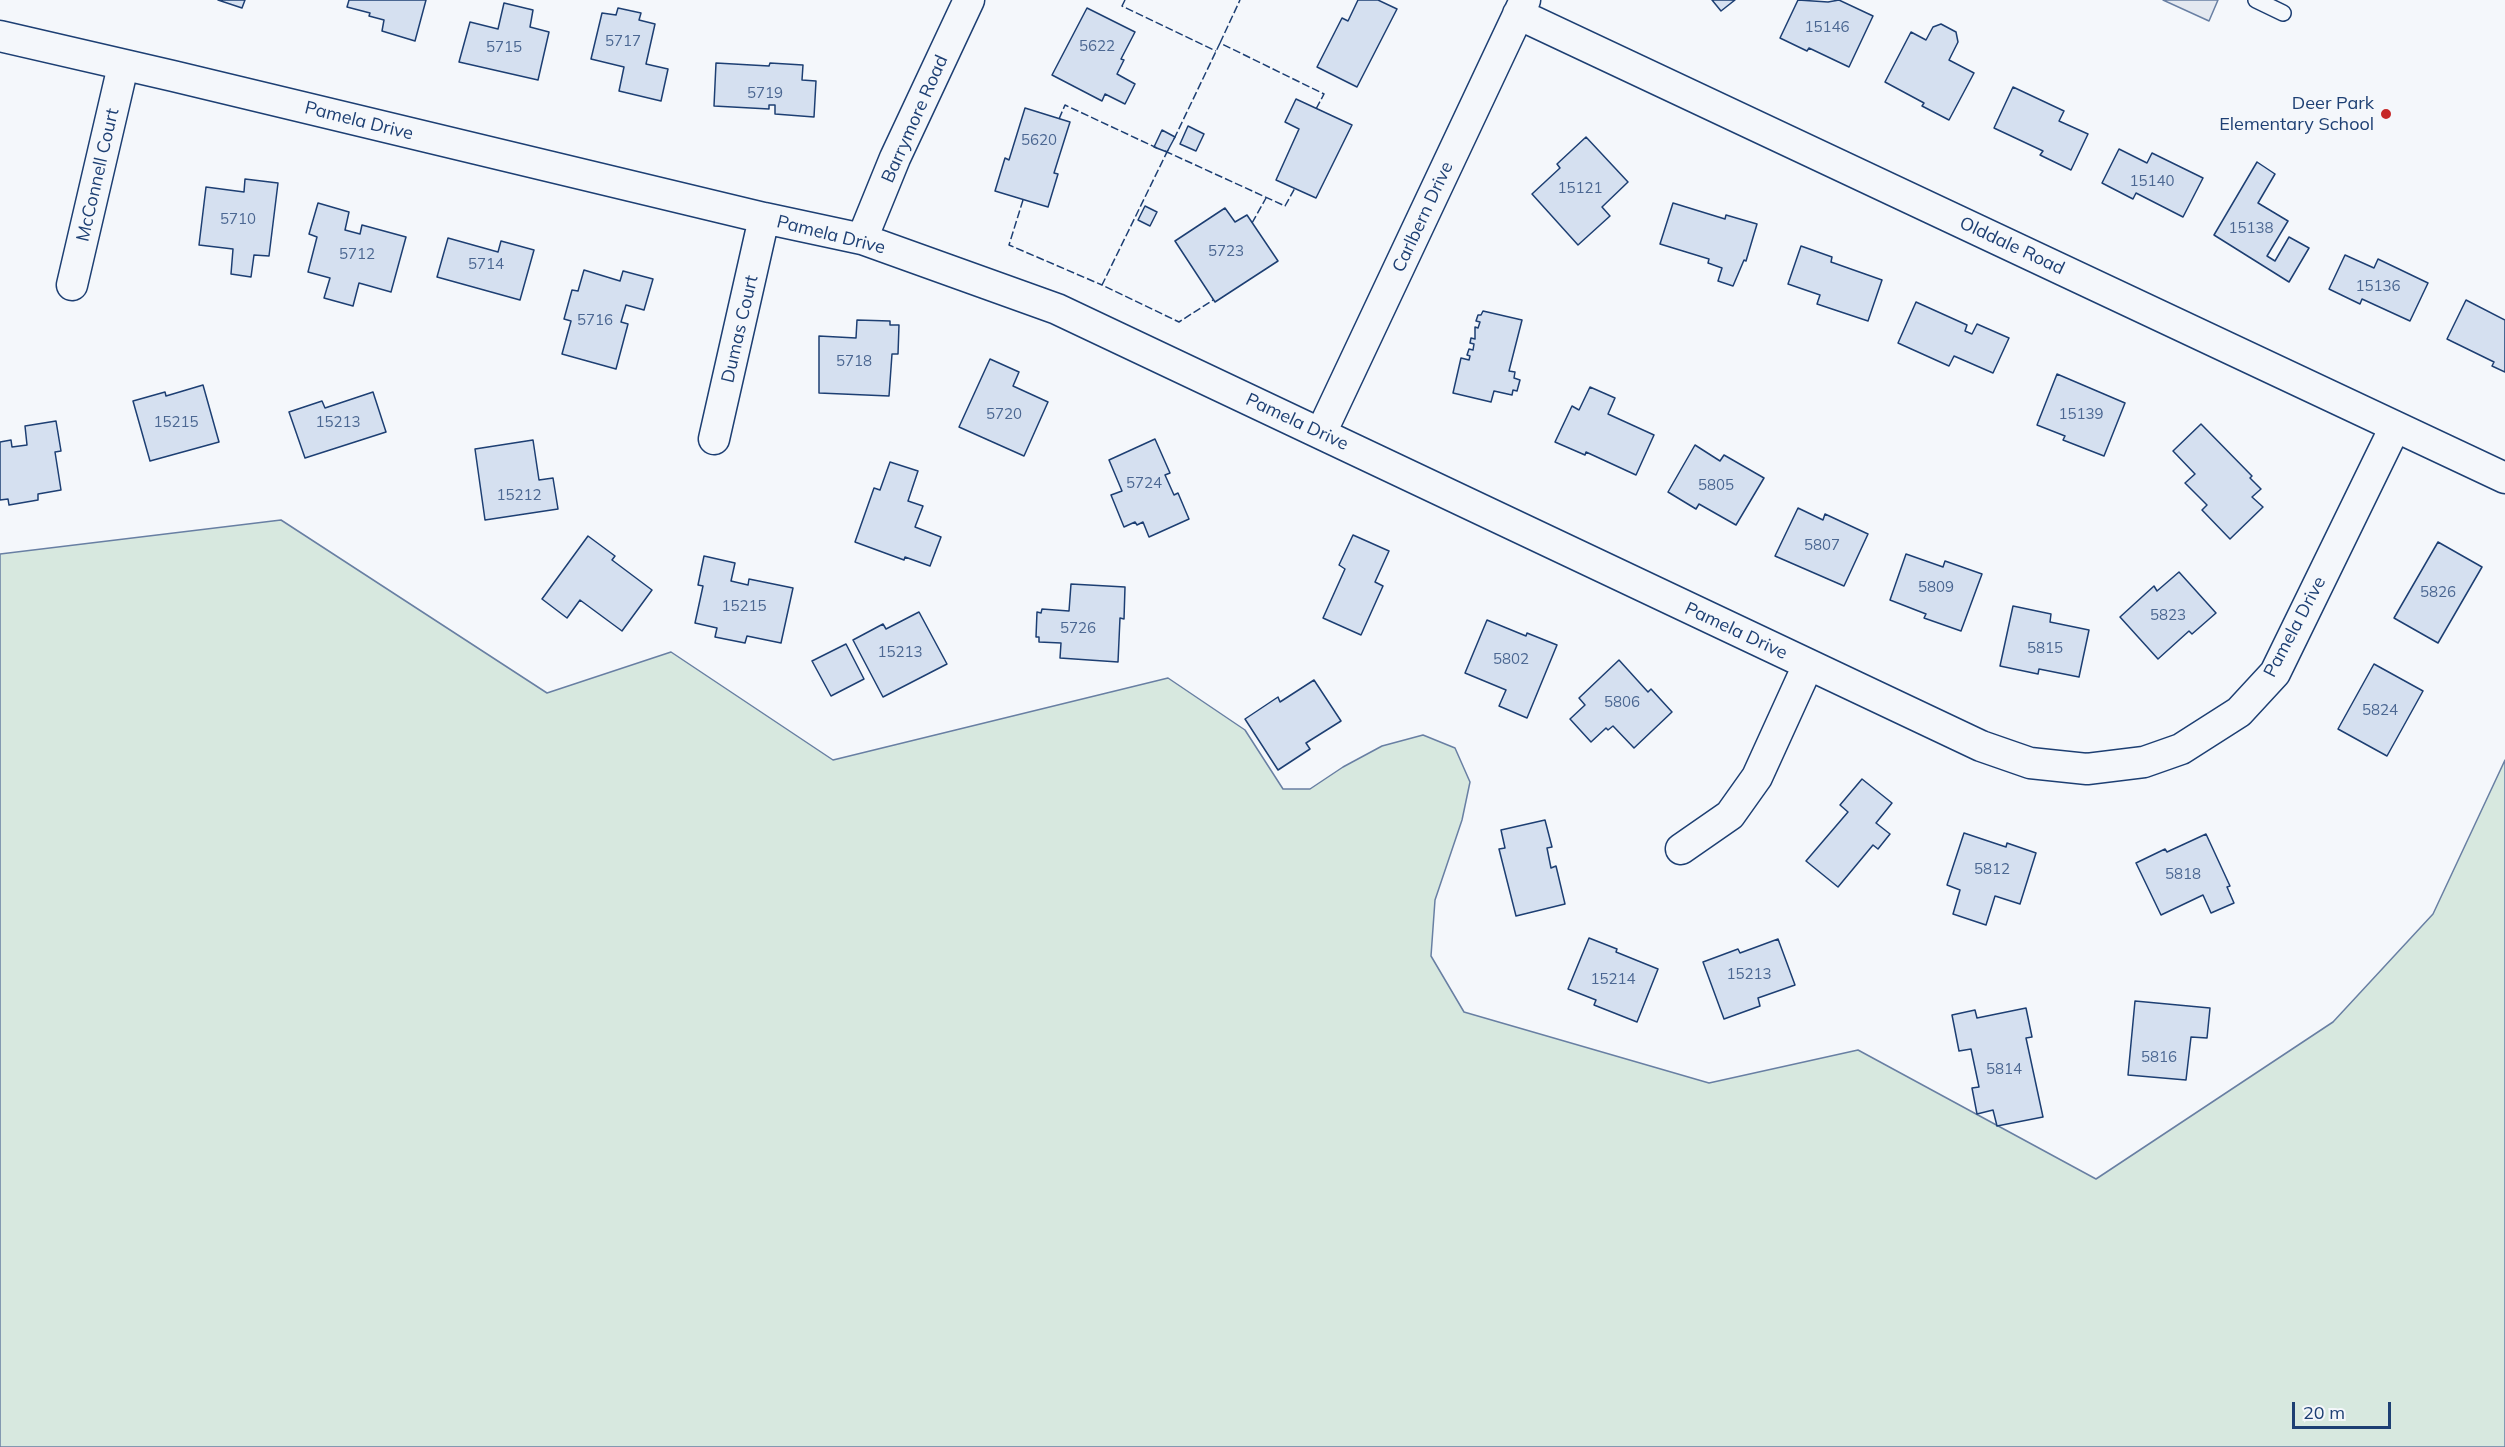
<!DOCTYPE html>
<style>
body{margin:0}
#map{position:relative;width:2505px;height:1447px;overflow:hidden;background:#f4f7fb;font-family:Mulish,sans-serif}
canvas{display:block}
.scale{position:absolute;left:2292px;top:1402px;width:99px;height:27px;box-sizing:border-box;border:3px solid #1d3f73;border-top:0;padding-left:8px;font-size:18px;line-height:21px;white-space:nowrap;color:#1d3f73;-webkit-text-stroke:4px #f4f7fb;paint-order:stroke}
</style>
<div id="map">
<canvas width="2505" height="1447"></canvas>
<div class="scale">20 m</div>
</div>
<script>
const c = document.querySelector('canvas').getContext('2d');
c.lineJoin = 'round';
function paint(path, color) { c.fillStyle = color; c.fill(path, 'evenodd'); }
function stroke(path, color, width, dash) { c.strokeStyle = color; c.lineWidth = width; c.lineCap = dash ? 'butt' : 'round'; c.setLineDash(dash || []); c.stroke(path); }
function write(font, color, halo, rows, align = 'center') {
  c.font = font + ' Mulish,sans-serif'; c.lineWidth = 4.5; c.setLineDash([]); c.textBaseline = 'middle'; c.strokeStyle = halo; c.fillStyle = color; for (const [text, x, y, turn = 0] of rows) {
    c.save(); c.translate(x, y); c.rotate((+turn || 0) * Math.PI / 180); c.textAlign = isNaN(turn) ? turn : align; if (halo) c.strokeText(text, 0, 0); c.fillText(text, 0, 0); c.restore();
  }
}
const green = new Path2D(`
 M281,520L547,693L671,652L833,760L1168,678L1245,730L1283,789H1310L1343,767L1382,746L1423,735L1455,748L1470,782L1462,820L1435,900L1431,956L1464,1012L1709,1083L1858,1050L2096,1179L2333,1022L2433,914L2505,760V1447H0V554Z`);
const parking = new Path2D(`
 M2163,0H2218L2209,21Z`);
const building = new Path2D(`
 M218,0H245L242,8Z
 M349,0H426L415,41L382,31L384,20L369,16L370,13L347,7Z
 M1358,0H1378L1397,9L1357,87L1317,67L1342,18L1348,21Z
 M1712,0H1735L1721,11Z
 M1798,0L1828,2L1839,0L1873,16L1849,67L1809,48L1807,51L1780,38Z
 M504,3L533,10L530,27L549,32L538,80L459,62L470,22L498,29Z
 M618,8L641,13L639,20L655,24L646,64L668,69L661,101L619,91L624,67L591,59L602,13L616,15Z
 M1087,8L1135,32L1121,59L1124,60L1117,74L1135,84L1125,104L1105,94L1102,101L1052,75Z
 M1941,24L1956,32L1958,42L1949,60L1974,73L1949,120L1922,106L1924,103L1885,82L1911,32L1926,40L1933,27Z
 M716,63L769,66L770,63L803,65L802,80L816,81L814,117L775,114V105H769V109L714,106Z
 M2013,87L2064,111L2059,121L2088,134L2071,170L2040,155L2043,151L1994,128Z
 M1296,99L1352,125L1316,198L1276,180L1299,129L1285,122Z
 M1025,108L1070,122L1054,173L1058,174L1048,207L995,191L1005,158L1009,160Z
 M1188,126L1204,134L1196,151L1180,144Z
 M1162,130L1175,137L1167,152L1154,147Z
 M1586,137L1628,182L1602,207L1610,216L1578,245L1532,194L1560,168L1557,164Z
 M2119,149L2147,163L2152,153L2203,178L2183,217L2136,193L2133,199L2102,183Z
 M2257,162L2275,174L2258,203L2288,221L2267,256L2275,261L2289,237L2309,248L2289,282L2214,235Z
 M245,179L278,183L269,256L254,255L251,277L231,274L233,249L199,245L206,187L244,192Z
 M318,203L349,212L345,230L360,234L362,225L406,237L391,292L359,283L353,306L324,298L330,278L308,272L317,237L309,234Z
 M1673,203L1725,219L1726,215L1757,224L1746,261L1744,260L1733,286L1718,281L1722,268L1708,263L1709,259L1660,244Z
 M1145,206L1157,212L1150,226L1138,220Z
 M1225,208L1235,222L1247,215L1278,261L1215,302L1175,241Z
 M448,238L498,252L501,241L534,250L520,300L437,277Z
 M1801,246L1832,257L1831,262L1882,280L1868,321L1817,304L1820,295L1788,284Z
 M2345,255L2374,268L2378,259L2428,283L2410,321L2362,299L2360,304L2329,289Z
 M584,270L620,281L623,271L653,279L644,310L626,305L621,322L628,324L616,369L562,354L571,321L564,319L572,290L578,291Z
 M2466,300L2505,320V372L2492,366L2494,362L2447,339Z
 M1916,302L1967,325L1965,331L1972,334L1977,324L2009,338L1993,373L1954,356L1949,366L1898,343Z
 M1483,311L1522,320L1509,371L1515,372L1514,378L1520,380L1517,391L1513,390L1512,395L1494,391L1491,402L1453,393L1461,358L1469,360L1470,356L1467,355L1469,349L1473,350L1474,344L1470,343L1471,338L1475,339V327L1478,328L1480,322L1476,321L1478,315H1481Z
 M857,320L890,321V325H899L898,354H892L889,396L819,393V336L856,338Z
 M990,359L1019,372L1013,386L1048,402L1024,456L959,427Z
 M2057,374L2125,403L2104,456L2063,440L2065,436L2037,425Z
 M203,385L219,442L150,461L133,401L165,392L166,396Z
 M1590,387L1615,398L1608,414L1654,435L1636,475L1586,452L1585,455L1555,442L1572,406L1579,410Z
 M373,392L386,432L305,458L289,412L322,401L325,408Z
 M56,421L61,451L55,452L61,490L38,494V500L9,505L8,499L0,500V442L11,440L12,447L27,445L25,426Z
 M2201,424L2252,476L2250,478L2261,489L2252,497L2263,507L2230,539L2202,510L2207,505L2185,483L2195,474L2173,451Z
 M1155,439L1170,473L1165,475L1174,495L1178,493L1189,519L1149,537L1143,522L1137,525L1135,522L1124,527L1111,495L1122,491L1109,460Z
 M533,440L539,480L553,478L558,509L485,520L475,449Z
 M1695,445L1720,461L1724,455L1764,478L1736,525L1699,504L1696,509L1668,492Z
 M890,462L918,471L908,501L923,506L915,527L941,537L930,566L905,557L904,560L855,542L874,488L880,490Z
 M1798,508L1823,520L1825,514L1868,534L1844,586L1775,556Z
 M1353,535L1389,551L1375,582L1383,586L1361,635L1323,618L1345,569L1339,565Z
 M588,536L615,556L612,560L652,590L622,631L580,600L567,618L542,599Z
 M2438,542L2482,567L2438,643L2394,618Z
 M1906,554L1943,567L1945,561L1982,574L1961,631L1924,618L1926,614L1890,600Z
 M704,556L735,563L731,581L748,585L749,579L793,588L781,643L747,636L745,643L715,637L717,628L695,623L703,586L698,585Z
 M2179,572L2216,613L2192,634L2189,631L2158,659L2120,617L2154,586L2157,591Z
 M1071,584L1125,587L1124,619L1120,618L1118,662L1060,658L1061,643L1039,642V637H1036L1037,612L1041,613L1042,609L1069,611Z
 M2013,606L2051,614L2050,622L2089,630L2079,677L2039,669L2038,674L2000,666Z
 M919,612L947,664L883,697L853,640L883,624L886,629Z
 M1487,620L1526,636L1527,633L1557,645L1527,718L1499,706L1506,690L1465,673Z
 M846,644L864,679L831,696L812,661Z
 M1619,660L1648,692L1651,689L1672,712L1634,748L1613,726L1608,730L1606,728L1591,742L1570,719L1585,705L1579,698Z
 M2374,664L2423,691L2387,756L2338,729Z
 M1314,680L1341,721L1306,743L1310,749L1278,770L1245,719L1278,697L1280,702Z
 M1862,779L1892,803L1876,823L1890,834L1878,849L1873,845L1838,887L1806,861L1848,812L1840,805Z
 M1545,820L1552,847L1547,848L1551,868L1556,866L1565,904L1516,916L1499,849L1505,848L1501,830Z
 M1964,833L2006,847L2007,843L2036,853L2020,904L1995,896L1986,925L1953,914L1960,890L1947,885Z
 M2206,834L2230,886L2227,887L2234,903L2211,913L2203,895L2161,915L2136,863L2165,849L2167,852Z
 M1589,938L1617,949L1616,952L1658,969L1637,1022L1594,1005L1596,1000L1568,989Z
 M1778,939L1795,985L1758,998L1760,1006L1724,1019L1703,962L1738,949L1740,953Z
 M2135,1001L2210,1008L2207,1038L2191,1037L2186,1080L2128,1075Z
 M2026,1008L2032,1037L2026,1038L2043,1117L1997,1126L1993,1110L1977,1114L1972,1088L1979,1087L1971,1049L1959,1051L1952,1015L1975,1010L1977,1018Z`);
const service = new Path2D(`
 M2256,0L2283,13`);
const minor = new Path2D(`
 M1518,14L2505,478
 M0,36L173,76L764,218L862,239L1057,309L1981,746L2030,763L2087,769L2144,762L2181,749L2239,712L2275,673L2395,427
 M862,239L895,158L969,0
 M72,285L123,66
 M1321,433L1525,0
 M714,439L764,218
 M1681,849L1730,815L1757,777L1808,665`);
const fence = new Path2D(`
 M1125,0L1122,6L1216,51
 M1220,43L1240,0
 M1059,119L1065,105L1157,148
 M1174,139L1220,43L1324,94L1316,109
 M1168,150L1167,152L1285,206L1295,188
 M1165,151L1167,152L1102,285L1179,322L1213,300
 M1023,200L1009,245L1102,285
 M1252,223L1266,198`);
const markers = [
 [2386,114,6,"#c62828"]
];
const numberNames = [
 ["15146",1827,27],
 ["5717",623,41],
 ["5622",1097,46],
 ["5715",504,47],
 ["5719",765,93],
 ["5620",1039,140],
 ["15140",2152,181],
 ["15121",1580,188],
 ["5710",238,219],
 ["15138",2251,228],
 ["5723",1226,251],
 ["5712",357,254],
 ["5714",486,264],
 ["15136",2378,286],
 ["5716",595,320],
 ["5718",854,361],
 ["5720",1004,414],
 ["15139",2081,414],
 ["15215",176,422],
 ["15213",338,422],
 ["5724",1144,483],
 ["5805",1716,485],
 ["15212",519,495],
 ["5807",1822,545],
 ["5809",1936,587],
 ["5826",2438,592],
 ["15215",744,606],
 ["5823",2168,615],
 ["5726",1078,628],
 ["5815",2045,648],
 ["15213",900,652],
 ["5802",1511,659],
 ["5806",1622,702],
 ["5824",2380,710],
 ["5812",1992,869],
 ["5818",2183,874],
 ["15213",1749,974],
 ["15214",1613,979],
 ["5816",2159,1057],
 ["5814",2004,1069]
];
const poiNames = [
 ["Deer Park",2374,104],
 ["Elementary School",2374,125]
];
const streetNames = [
 ["Barrymore Road",915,119,-66],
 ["Pamela Drive",359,121,14],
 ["McConnell Court",98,175,-77],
 ["Carlbern Drive",1423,217,-65],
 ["Pamela Drive",831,235,14],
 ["Olddale Road",2012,246,25],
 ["Dumas Court",740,329,-77],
 ["Pamela Drive",1297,422,25],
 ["Pamela Drive",2295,627,-62],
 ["Pamela Drive",1736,631,25]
];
paint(green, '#d7e8df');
stroke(green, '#687fa3', 1.5);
paint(parking, '#e3e8f0');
stroke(parking, '#687fa3', 1.5);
paint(building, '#d5e0f0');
stroke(building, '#1d3f73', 1.5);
stroke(service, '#1d3f73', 18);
stroke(minor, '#1d3f73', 33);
stroke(service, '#f4f7fb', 15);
stroke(minor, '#f4f7fb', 30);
stroke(fence, '#1d3f73', 1.5, [8, 3]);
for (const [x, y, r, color] of markers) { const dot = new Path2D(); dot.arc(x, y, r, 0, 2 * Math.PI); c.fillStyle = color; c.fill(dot); stroke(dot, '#f4f7fb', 2); }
write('15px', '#4b6792', null, numberNames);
write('18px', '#1d3f73', '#f4f7fb', poiNames, 'right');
write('18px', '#1d3f73', '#f4f7fb', streetNames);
</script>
